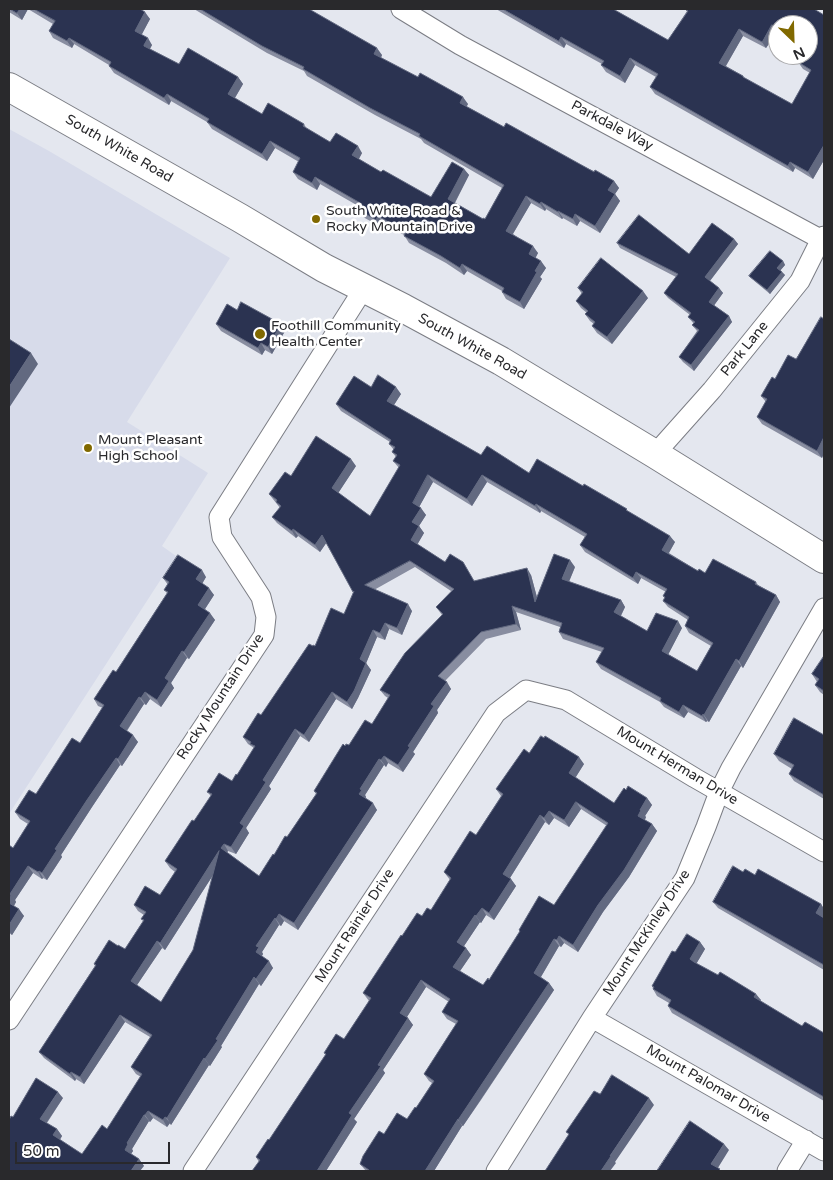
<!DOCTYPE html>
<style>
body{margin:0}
#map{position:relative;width:833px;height:1180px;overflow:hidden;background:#e4e7ef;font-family:"Varela Round",sans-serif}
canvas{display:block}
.frame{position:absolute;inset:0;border:10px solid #29292c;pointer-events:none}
.north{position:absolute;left:768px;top:15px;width:50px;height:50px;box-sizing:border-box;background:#fff;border:1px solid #a9a9ab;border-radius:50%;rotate:156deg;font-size:14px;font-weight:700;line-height:20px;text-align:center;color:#29292c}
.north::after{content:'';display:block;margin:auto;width:18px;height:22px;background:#816900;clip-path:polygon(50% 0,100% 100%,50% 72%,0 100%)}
.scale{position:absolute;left:15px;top:1142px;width:155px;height:22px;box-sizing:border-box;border:2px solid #29292c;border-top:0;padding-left:6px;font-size:15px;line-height:18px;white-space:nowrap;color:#29292c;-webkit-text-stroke:4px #fff;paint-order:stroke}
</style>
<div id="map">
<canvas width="833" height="1180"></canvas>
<div class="frame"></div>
<div class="north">N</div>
<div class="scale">50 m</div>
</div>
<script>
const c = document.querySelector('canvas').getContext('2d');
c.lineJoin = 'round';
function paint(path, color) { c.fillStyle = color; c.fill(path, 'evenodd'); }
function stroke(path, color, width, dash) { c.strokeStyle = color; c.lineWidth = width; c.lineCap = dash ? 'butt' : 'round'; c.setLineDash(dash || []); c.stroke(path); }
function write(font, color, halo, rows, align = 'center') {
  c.font = font + ' "Varela Round",sans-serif'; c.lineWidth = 5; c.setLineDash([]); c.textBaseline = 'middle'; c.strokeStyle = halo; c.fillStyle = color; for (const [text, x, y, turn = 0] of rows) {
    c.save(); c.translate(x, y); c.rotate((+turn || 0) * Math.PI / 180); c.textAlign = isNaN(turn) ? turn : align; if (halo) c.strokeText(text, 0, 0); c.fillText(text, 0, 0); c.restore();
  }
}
const built = new Path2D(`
 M9,129L49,151L230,258L127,422L208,473L162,546L176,556L9,814Z`);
const minor = new Path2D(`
 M401,9L460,45L824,241
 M655,454L712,390L800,281L821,239L824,236
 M592,1018L824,1151
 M9,1020L264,635L266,617L261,597L222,537L219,517L364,288
 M193,1171L496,713L526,690L566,700L695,778L824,852
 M496,1171L592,1018L685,878L706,827L719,792L731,768L824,608
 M787,1171L806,1140`);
const secondary = new Path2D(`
 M9,87L240,218L324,268L403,308L501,361L655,454L824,559`);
const wall = new Path2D(`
 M9,9H140L150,19L141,35L152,45L150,49L179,64L238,77L243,84L235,98L262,114L304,124L307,129L330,142L362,153L359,159L381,172L431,197L464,169L469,175L455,203L483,219H485L502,188L424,143L421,139L375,115L307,76L304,71L267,53L194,9H309L382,55L381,58L468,104L466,106L504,127L614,181L619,188L615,194L620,201L600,233L580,221L577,226L563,218L562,219L546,209L545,211L531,203L513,234L538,253L535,258L546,268L540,277L542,279L524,309L506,299L502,292V291L467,271L464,275L446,263L409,243L404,235L383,223L381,227L363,217L359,210L360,207L320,184L317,190L298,179L293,172L299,162L275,148L267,161L212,129L207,122L171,101L169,105L114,73L109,66V65L74,44L72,48L53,38L49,31L53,24L28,9L22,20L9,12Z
 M496,9H613L668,40L687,11L686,10L824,15V160L813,179L795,168L793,172L655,94L650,87L656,77L635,65L625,83L606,72L601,65L602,64L566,44L564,48ZM778,25H808V55L798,62L803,69L810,73L792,104L744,78L743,76L726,66L743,36L766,48L777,32H778Z
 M734,239L738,244L710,281L719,288L723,293L714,305L729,316L732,322L694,371L683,362L679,357L697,331L692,325L694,324L688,317L690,315L668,298L664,293L676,277L620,248L617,243L689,254Z
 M783,261L785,265L780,270L785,275L770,294L752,279L749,276Z
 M578,288L648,298L612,344L597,333L592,326L594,324L590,321L585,314L587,313L581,308L576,301L582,294Z
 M237,310L281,324L285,331L272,354L265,350L262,355L221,331L216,324Z
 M824,319V453L822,458L762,424L757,417L766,402L761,396L775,379L796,359Z
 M371,387L401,394L394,405L481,455L529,473L629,512L675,542L669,553L698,571L756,582L758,585L776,595L780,602L743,668L741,666L709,722L707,721L706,722L688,712L684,718L664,707L660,702L601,669L596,662L602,652L563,639L559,632L560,627L516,612L521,630L486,639L445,681L451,689L437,710L438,713L413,752L415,754L403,772L388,763L386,767L384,765L365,795L366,797L365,798L377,810L298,930L284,921L281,926L279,925L262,952L263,954L262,956L273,968L261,986L259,984L221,1046L222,1047L210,1066L209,1065L171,1125L170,1123L167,1127L153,1118L150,1122L149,1121L132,1149L133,1151L131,1154L139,1159L144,1166L9,1171L13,1117L63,1098L47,1123L57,1129L62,1136L60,1140L82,1154L107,1129L141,1077L136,1074L131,1067L150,1037L125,1022L84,1084L76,1079L75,1081L44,1058L39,1052L95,966L94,964L118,946L125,949L143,921L141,919L144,915L138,911L134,905L160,895L175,872L170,868L165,861L194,821L211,796L207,792L232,781L237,775L254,748L248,744L243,737L261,715L313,646H315L344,614L354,593L326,543L320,552L298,536L296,538L277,523L272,517L280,508L269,494L291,476L356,466L338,493L370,516L399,468L393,461L396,457L392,452L394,450L389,444L390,442L341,411L336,404ZM433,482L472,506L487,482L540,513L541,511L585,537L580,545L585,552L638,584L641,578L666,592L663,596L665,598L663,601L668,607L688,620L685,626L689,633L711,646L697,671L668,654L682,628L647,631L621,616L625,607L621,600L569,582L575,567L537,597L531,575L474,581L463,562H445L417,544L424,533L419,526L426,515L419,507ZM415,567L451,591L436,607L442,615L380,690L385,696L388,698L372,724L349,745L345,746L314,791L316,794L287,837L259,876L227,852L228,851L236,854L249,833L246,828L271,789L269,786L300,736L309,742L336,699L352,709L358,698L371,670L366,663L377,637L385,640L389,629L402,635L412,611L374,590ZM213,875L193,950L161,1002L137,985L162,948L165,950Z
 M206,577L202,583L214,595L205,609L215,620L189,659L187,658L171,683L174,688L161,707L150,699L146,705L144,704L127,731L138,742L122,766L120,765L92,807L61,855L62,857L47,880L43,878L42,879L33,873L15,900L16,902L14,906L24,916L12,935L9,933V845L13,848L28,824L20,819L15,812L36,794L80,743L103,708L98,706L94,699L116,672L167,593L164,590L168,585L163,578Z
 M824,656V695L820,692L815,685L817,682L812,674Z
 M824,735V799L794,781L789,774L792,769L779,761L774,754Z
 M529,753L584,764L575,778L614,803L647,798L652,805L645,816L646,817L645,820L652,824L657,831L629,877L603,912L578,952L564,943L561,947L559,946L541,977L549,983L554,990L481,1100L463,1126H462L434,1171H366L360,1164L384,1134L407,1119L416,1108L432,1083L429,1081L424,1074L456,1024L447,1019L442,1012L449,1002L426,987L407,1017L413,1025L383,1070L385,1073L354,1119L357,1122L326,1171H252L259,1162L256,1157L269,1140L326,1054L324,1053L344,1039L369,1001L363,993L402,936L422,916L431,910L450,880L444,872L476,835L501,796L496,789ZM581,809L607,826L554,905L519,930L520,932L489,980L483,985L460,971L471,955L466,948L464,946L480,922L481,923L486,915L494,920L516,886L510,878L545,822L549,825L554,818L569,827Z
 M743,872L755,875L821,904L824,909V914L823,917L824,918V970L718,908L713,902Z
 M700,942L705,949L696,964L761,1000L760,1001L802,1026L824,1033V1101L672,1013L668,1006L669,1003L657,996L653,989V988L652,986L675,952Z`);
const shadedWall = new Path2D(`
 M20,9H28L22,20L17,13Z
 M145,12L150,19L140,38L135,31Z
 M772,25L777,32L766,48L762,42Z
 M739,29L743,36L724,69L719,63Z
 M561,37L566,44L564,48L559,41Z
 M69,38L74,44L72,48L67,41Z
 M148,38L152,45L148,52L144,45Z
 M377,48L382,55L379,61L374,54Z
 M630,58L635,65L625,83L620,76Z
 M238,77L243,84L233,101L228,94Z
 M167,94L171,101L169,105L164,98Z
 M463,97L468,104L465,110L460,103Z
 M270,141L275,148L267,161L262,154Z
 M824,145V160L813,179L808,172Z
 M358,146L362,153L357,162L352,155Z
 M790,162L795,168L793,172L788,166Z
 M464,169L469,175L453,206L448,199Z
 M315,177L320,184L317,190L312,183Z
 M614,181L619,188L615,194L620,201L600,233L595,226L608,190Z
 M526,196L531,203L511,237L506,231Z
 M541,202L546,209L545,211L540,204Z
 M558,211L563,218L562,219L558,212Z
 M575,214L580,221L577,226L573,219Z
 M378,216L383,223L381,227L376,220Z
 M734,239L738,244L709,282L705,277Z
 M533,246L538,253L534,261L529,254Z
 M541,261L546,268L540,277L542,279L524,309L520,302L535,271Z
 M783,261L785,265L780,271L777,268Z
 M462,264L467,271L464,275L460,268Z
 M782,272L785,275L770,294L767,290Z
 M719,288L723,293L713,307L709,302Z
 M643,291L648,298L612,344L607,337Z
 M729,316L732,322L694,371L691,365Z
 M281,324L285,331L272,354L268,347Z
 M261,343L265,350L262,355L258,348Z
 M31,353L38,364L9,408V387Z
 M396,387L401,394L392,408L387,401Z
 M824,437V453L822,458L817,451Z
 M351,459L356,466L337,495L332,488Z
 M428,475L433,482L418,509L413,503Z
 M482,475L487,482L472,506L467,499Z
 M536,504L541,511L540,513L535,506Z
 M421,508L426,515L417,529L412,522Z
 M419,526L424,533L416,547L411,540Z
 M293,529L298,536L296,538L292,531Z
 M322,535L327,542L320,552L315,545Z
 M670,536L675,542L667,556L662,550Z
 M570,560L575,567L567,586L562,579Z
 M527,568L531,575L540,609L535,602Z
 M202,570L206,577L201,586L196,579Z
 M636,572L641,578L638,584L633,578Z
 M209,588L214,595L203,612L198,605Z
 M776,595L780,602L743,668L739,661Z
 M621,600L625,607L619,619L614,612Z
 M408,604L412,611L402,635L397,628Z
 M512,606L516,612L521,630L516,624Z
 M210,613L215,620L189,659L184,652Z
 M678,621L682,628L667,657L662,651Z
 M385,623L389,629L385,640L380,633Z
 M373,630L377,637L365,666L360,659Z
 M182,651L187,658L171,683L174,688L161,707L157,700L165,678Z
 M736,659L741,666L709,722L704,715Z
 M366,663L371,670L358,698L352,709L347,702Z
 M447,682L451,689L437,710L438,713L413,752L415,754L403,772L398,765L431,704Z
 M145,692L150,699L146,705L141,698Z
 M332,692L336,699L309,742L304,735Z
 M139,697L144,704L125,733L120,726Z
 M683,705L688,712L684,718L679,712Z
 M703,714L707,721L706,722L702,716Z
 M295,729L300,736L269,786L271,789L246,828L249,833L236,854L231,847L240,823L263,780Z
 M133,735L138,742L122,766L118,759Z
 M384,756L388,763L386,767L381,760Z
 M579,757L584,764L574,780L569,773Z
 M116,758L120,765L92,807L61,855L62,857L47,880L42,873L55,849L87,800Z
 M379,759L384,765L365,795L366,797L364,801L359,794L360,789Z
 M647,798L652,805L645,816L646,817L643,823L638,816L640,810Z
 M576,802L581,809L569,827L564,820Z
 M373,803L377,810L298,930L294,923Z
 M549,811L554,818L549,825L544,818Z
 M540,815L545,822L508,881L503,874Z
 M652,824L657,831L629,877L603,912L578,952L573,945L598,905Z
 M224,844L228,851L226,854L221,848Z
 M219,851L224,858L165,950L160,943Z
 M28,866L33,873L15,900L16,902L12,909L9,904L10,894Z
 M39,871L43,878L42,879L38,872Z
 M511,879L516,886L494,920L489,913Z
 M821,904L824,909V914L821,920L816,913Z
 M482,908L486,915L481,923L476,916Z
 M19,909L24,916L12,935L9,931V925Z
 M279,914L284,921L281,926L276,919Z
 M475,915L480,922L462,949L457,942Z
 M275,918L279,925L262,952L263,954L260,959L256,952V946Z
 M559,936L564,943L561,947L557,940Z
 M554,939L559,946L539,980L534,973Z
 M157,941L162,948L135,988L131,981Z
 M700,942L705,949L695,966L690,959Z
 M466,948L471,955L458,974L453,967Z
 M269,961L273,968L261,986L256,979Z
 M254,977L259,984L221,1046L222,1047L210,1066L205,1059L216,1039Z
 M421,980L426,987L405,1020L400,1013Z
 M549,983L554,990L463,1126L458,1120Z
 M756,994L761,1000L758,1004L754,997Z
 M120,1015L125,1022L84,1084L80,1077Z
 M408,1018L413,1025L383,1070L385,1073L354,1119L357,1122L326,1171H317L349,1113L378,1065Z
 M204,1058L209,1065L171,1125L167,1118Z
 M71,1072L76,1079L75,1081L70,1074Z
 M58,1092L63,1098L45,1125L40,1119Z
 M649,1098L654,1105L615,1162L616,1163L610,1171H601L610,1156Z
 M148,1111L153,1118L150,1122L145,1115Z
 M144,1115L149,1121L132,1149L133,1151L129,1157L125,1150L127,1143Z
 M165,1117L170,1123L167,1127L163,1120Z
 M458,1119L462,1126L434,1171H425Z
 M57,1129L62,1136L58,1142L53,1135Z
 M724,1144L729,1150L716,1171L711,1164Z
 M139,1159L144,1166L140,1171H131Z`);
const building = new Path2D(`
 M10,9H20L17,13Z
 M34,9H140L145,12L135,31L148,38L144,45V46L179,64L188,48L238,77L228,94L262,114L268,103L304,124L303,126L330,142L336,133L358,146L352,155L381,172L383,170L431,197L452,162L464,169L448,199L483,219V218L485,219L504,185L419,136L420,134L370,108L303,69L304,67L262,46L200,9H309L377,48L374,54L418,77L420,73L463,97L460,103L504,127L506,123L594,172L595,170L614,181L608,190L615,194L595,226L575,214L573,219L558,211V212L541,202L540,204L526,196L506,231L533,246L529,254L541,261L535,271L537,272L520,302L502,292L504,288L462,264L460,268L441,256L404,236L406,232L378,216L376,220L359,210L362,204L315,177L312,183L293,172L300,158L270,141L262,154L207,122L209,119L167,94L164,98L109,66L111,62L69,38L67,41L49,31L55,21Z
 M503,9H613L668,40L688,11L686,10L687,9H814L824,15V145L808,172L790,162L788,166L650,87L658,74L630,58L620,76L601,65L604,61L561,37L559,41ZM772,25L778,28V25H808V55H802L798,62L811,70L792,104L743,77V76L719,63L739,29L762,42Z
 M639,215L689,254L712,223L734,239L705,277L719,288L709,302L729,316L691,365L679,357L699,330L692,325L695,322L688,317L691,313L664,293L678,274L617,243Z
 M770,251L783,261L777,268L782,272L767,290L749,276Z
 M601,258L643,291L607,337L592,326L595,322L585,314L588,311L576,301L583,292L578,288Z
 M241,302L281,324L268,347L261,343L258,348L216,324L227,304L237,310Z
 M821,317L824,319V437L817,451L757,417L767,399L761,396L772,377L775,379L788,355L796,359Z
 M9,339L31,353L9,387Z
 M378,375L396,387L387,401L481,455L487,446L529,473L537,459L583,486L584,484L627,509L626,510L670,536L662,550L698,571L699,569L705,573L713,559L756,582L755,584L776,595L739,661L736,659L704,715L703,714L702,716L683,705L679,712L660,701L661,698L596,662L604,648L559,632L562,623L512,606L516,624L481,632L438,676L447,682L431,704L434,706L408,746L410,747L398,765L384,756L381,760L379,759L360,789L362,790L359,794L373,803L294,923L279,914L276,919L275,918L256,946L259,947L256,952L269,961L256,979L254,977L216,1039L218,1040L205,1059L204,1058L167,1118L165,1117L163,1120L148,1111L145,1115H144L127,1143L128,1144L125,1150L139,1159L131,1171H9V1120L11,1116L13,1117L36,1078L58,1092L40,1119L57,1129L53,1135L82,1154L102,1125L107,1129L142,1074L131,1067L152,1035L120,1015L80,1077L71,1072L70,1074L39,1052L96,965L94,964L109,940L118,946V945L125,949L144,920L141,919L146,912L134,905L145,886L160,895L177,869L165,861L192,820L194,821L212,794L207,792L219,773L232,781L236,774L237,775L255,746L250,744L251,742L243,737L258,713L261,715L309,644L313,646V645L315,646L331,608L344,614L354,591L353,592L322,535L315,545L293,529L292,531L272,517L281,506L276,502L277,500L269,494L285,472L291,476L316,436L351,459L332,488L370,516L400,465L393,461L397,455L392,452L395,447L389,444L391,440L336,404L354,376L371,387ZM428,475L467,499L482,475L535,506L536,504L587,534L580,545L633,578L636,572L667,589L663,596L665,597L663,601L689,617L685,626L713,643L697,671L662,651L678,621L656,613L647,631L614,612L621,600L562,579L570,560L554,554L535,602L527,568L474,581L463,562L450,554L445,562L411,540L419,526L412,522L421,508L413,503ZM410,561L454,589L436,607L443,614L405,653L380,690L390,695L372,724L365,720L349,745L346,744L345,746L343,744L314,791L317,793L287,837L285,836L274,855L273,854L259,876L221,848L224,844L231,847L244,826L240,823L266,782L263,780L295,729L304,735L332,692L347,702L354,691L366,663L360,659L373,630L380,633L385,623L397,628L408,604L365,585ZM219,851L193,950L161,1002L131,981L157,941L160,943Z
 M178,555L202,570L196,579L209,588L198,605L210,613L184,652L182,651L165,678L169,681L157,700L145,692L141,698L139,697L120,726L133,735L118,759L116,758L87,800L55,849L57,850L42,873L39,871L38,872L28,866L10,894L11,895L9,899V845L13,848L30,821L15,812L29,790L36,794L72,738L80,743L104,705L94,699L113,670L116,672L168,592L164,590L169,582L163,578Z
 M824,656V691L815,685L819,679L812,674Z
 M794,718L824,735V795L789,774L794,765L774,754Z
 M541,736L544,738L545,736L579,757L569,773L614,803L624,788L626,790L628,786L647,798L640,810H641L638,816L652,824L624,870L598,905L573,945L559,936L557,940L554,939L534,973L549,983L476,1093L458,1120V1119L425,1171H368L369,1170L360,1164L363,1156L379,1131L384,1134L397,1113L407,1119L415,1107L416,1108L434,1081L424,1074L458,1021L442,1012L450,999L421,980L400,1013L408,1018L378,1065L381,1066L349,1113L352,1115L317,1171H252L260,1160L256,1157L268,1139L269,1140L326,1054L324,1053L336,1034L344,1039L371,998L363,993L401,935L402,936L417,913L422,916L427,908L431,910L451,878L444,872L470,831L476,835L503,794L496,789L524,749L529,753ZM576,802L608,823L554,905L539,896L519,930L520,931L489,980L488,978L483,985L453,967L466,948L457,942L475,915L476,916L482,908L489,913L511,879L503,874L540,815L544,818L549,811L564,820Z
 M733,866L743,872L745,869L755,875L758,869L821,904L816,913L824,918V965L713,902Z
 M9,903L19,909L9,925Z
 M687,934L700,942L690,959L694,962L718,975L720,972L756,994L754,997L802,1026L805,1022L824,1033V1097L668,1006L671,1000L653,989L654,987L652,986L672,951L675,952Z
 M612,1075L649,1098L610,1156H611L601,1171H545L569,1134L566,1132L594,1091L600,1094Z
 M690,1121L724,1144L711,1164L720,1169L718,1171H657Z`);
const markers = [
 [316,219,5,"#816900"],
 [260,334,6,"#816900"],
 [88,448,5,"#816900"]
];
const streetNames = [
 ["Parkdale Way",612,126,28],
 ["South White Road",119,149,30],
 ["South White Road",472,347,29],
 ["Park Lane",745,349,-51],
 ["Rocky Mountain Drive",221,697,-57],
 ["Mount Herman Drive",677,766,31],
 ["Mount Rainier Drive",355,926,-57],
 ["Mount McKinley Drive",647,933,-57],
 ["Mount Palomar Drive",708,1084,30]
];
const poiNames = [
 ["South White Road &",326,211],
 ["Rocky Mountain Drive",326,227],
 ["Foothill Community",271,326],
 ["Health Center",271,342],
 ["Mount Pleasant",98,440],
 ["High School",98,456]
];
paint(built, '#d7dbea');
stroke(minor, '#7b7d84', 21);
stroke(secondary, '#7b7d84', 30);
stroke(minor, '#fff', 19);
stroke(secondary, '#fff', 28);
paint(wall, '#888da0');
paint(shadedWall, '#626980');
paint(building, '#2b3351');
stroke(building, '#626980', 1);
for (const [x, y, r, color] of markers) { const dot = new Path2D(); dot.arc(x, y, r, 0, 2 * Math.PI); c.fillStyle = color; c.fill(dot); stroke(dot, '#fff', 2); }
write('14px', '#29292c', '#fff', streetNames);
write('14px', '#29292c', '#fff', poiNames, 'left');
</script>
